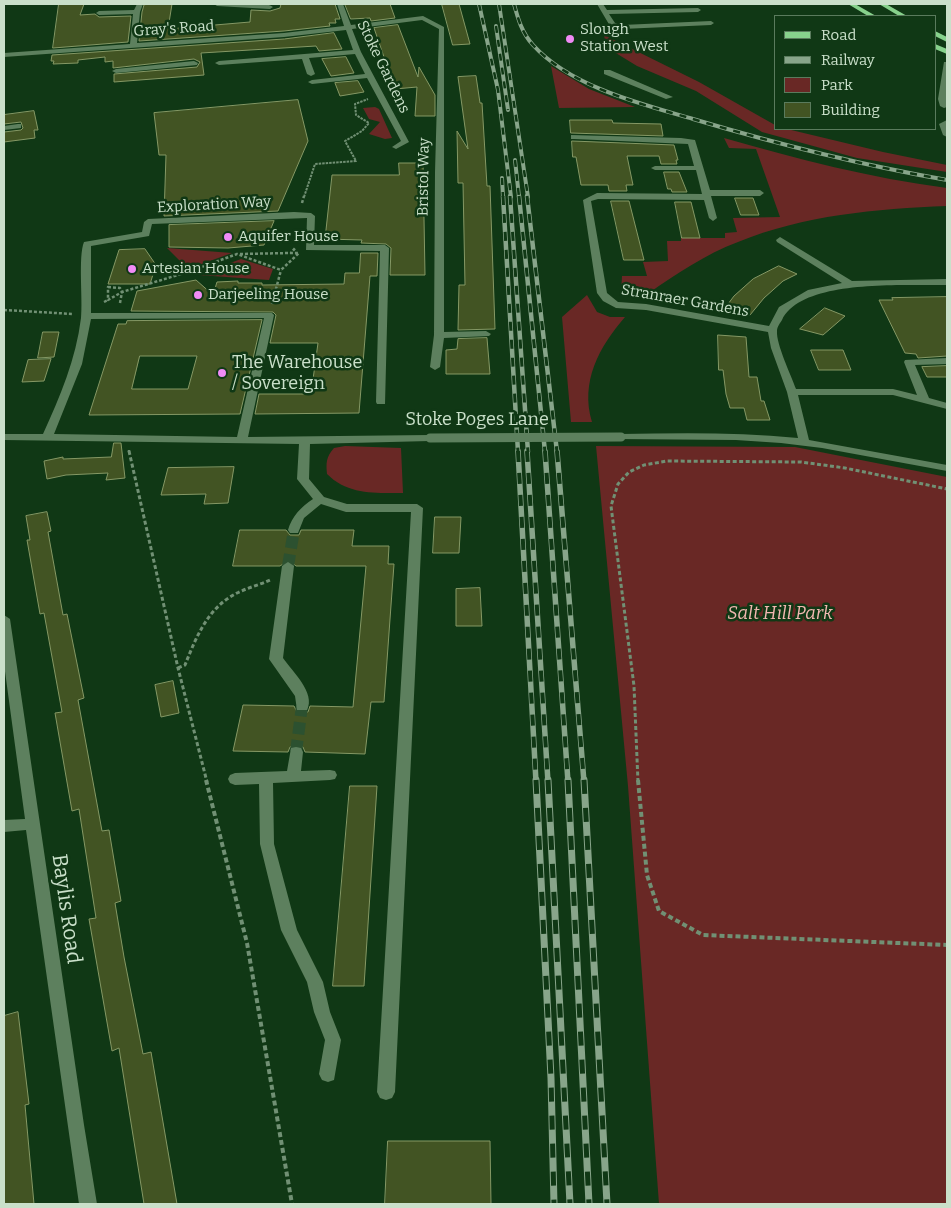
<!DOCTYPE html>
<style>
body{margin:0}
#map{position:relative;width:951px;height:1208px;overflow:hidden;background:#103815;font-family:Bitter,serif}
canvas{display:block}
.frame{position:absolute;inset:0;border:5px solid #cae0ca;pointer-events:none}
.legend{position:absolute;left:774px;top:15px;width:162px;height:115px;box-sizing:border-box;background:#103815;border:1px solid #5a7b5d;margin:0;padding:6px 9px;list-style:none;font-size:15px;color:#cae0ca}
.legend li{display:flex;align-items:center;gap:10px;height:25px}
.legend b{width:25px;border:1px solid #5a7b5d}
</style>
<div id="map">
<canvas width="951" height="1208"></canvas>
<div class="frame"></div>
<ul class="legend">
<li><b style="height:6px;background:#87d18c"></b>Road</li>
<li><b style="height:6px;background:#88a58a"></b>Railway</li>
<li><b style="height:14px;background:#692825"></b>Park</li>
<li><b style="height:14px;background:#425423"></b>Building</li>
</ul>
</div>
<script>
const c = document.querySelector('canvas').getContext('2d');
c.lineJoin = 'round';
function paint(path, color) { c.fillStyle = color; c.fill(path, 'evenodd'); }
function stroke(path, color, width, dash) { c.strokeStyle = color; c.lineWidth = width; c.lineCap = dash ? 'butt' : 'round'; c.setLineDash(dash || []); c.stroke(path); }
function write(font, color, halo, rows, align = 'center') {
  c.font = font + ' Bitter,serif'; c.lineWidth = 5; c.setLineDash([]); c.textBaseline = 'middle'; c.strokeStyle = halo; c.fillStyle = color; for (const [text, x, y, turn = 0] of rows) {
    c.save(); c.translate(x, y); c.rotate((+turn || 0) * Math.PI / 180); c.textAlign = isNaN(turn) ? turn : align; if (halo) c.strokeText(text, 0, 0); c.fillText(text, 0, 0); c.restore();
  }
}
const green = new Path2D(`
 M604,35L699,82L775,125V129H787L883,152L947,165V172L857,158L762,132L696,91L637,66L606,47Z
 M551,66L589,89L635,107L559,108Z
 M375,107L379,109L392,138L385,139L369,134L380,122L369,119L363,108Z
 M724,138C798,159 870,178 947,188V206C876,209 804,215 738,242C706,254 676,274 649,293L654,300L621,293L622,276H647L643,262L668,261L667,241H681V238H725V233L737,232L733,218L780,217L756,149L729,148Z
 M167,248L232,253L196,266L184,265Z
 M241,259L273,269L269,280L198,275Z
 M587,295L597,312L610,317H625C599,347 580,382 592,422H571L562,317Z
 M345,446L401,448L403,493C375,493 348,495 327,474C326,463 326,457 334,448Z
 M596,446L795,447L947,477V1204H659L628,786Z`);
const building = new Path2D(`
 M59,4H84L80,15L95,14L99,17L131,16L128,42L53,48Z
 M156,4H172L168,29L250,22L251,10L270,11L280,8L281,4H335L340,19H335L336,23H329L330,26L284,31L139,41L142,12L144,5Z
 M345,4H390L395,18L371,21L370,18L351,19Z
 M442,4H459L470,44L453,45Z
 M398,25L418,77L419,67L435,95V116H415L417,87L395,89L374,28Z
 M334,33L342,49L319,51L316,46L201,53L204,75L114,82V74L197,67L200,62L194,59L113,68V61L105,62V57L78,60V63L53,64L54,61H51L52,55L284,39Z
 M346,57L354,73L331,76L322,59Z
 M476,76L480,103H482L487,186H490L495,329L458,330L459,285H465L463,183H458L457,131L468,149L458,77Z
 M358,81L364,92L340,96L335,83Z
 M298,100L308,141L278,211L164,216L166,155H159L154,113Z
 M34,111L38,130H34L35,138L4,142V132L21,130L23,128L21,122L4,124V115Z
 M570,120H612L613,123L661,124L663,136L571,133Z
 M572,141L674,145L678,160H676L677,164H661L659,156H627L633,185H626L627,191H609L608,185H581L576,157H573Z
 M399,163H423L425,275H390L391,248L386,244L361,243L362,240L325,239L332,175H399Z
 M664,172H679L687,192H672L671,189H668Z
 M735,198H753L759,215H741Z
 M611,201H629L644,260H624Z
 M675,202H691L700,238H682Z
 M274,221L264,245L228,248L169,247V225Z
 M145,249L156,265L150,284H108L119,250Z
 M361,253H378L377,276H370L359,413L255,414L259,394H311L318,343H270L276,315L273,312L131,311L137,291L196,280L213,295L217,282L238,281V283H262V285L344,284L345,273H359Z
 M779,266L797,274L783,281L764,298L750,315L725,308L734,296L753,279Z
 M947,297V356L918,358L916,354L905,353L879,300H893L892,298Z
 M825,308L845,316L823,335L800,329Z
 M262,320L240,414L89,415L118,324H126L127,321ZM140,356H197L188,389H132Z
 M43,332H59L54,357L38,358Z
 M718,335L746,337L749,377H757L761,401H764L770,420H747L744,408H730L726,394L723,370H719Z
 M487,338L490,374H446V350L457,349L458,339Z
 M811,350H843L851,370H819Z
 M51,359L44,381L22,382L28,360Z
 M947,366V377H927L922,367Z
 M114,443H121L125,478L106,480L108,473L66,475L47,479L44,461L63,457V459L111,457Z
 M234,467L228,503L204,504L206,494L161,495L168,468Z
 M47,512L51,531L48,532L63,615L67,614L84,698L78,700L102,831L109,830L114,860L121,901L115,903L124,957L143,1054L151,1052L177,1204H144L119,1048L112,1051L89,919L96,918L79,809L72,811L55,713L62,712L44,613L40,614L27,540H30L26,516Z
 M435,517H461L459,553H433Z
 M240,530H286L290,535H299L301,530H354L352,546H389L388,564H394L384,702H371L365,754L305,752L303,747L296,745L290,747L288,752L233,751L243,705L294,706L297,712H308L310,706L353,707L366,566H296L289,560L280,566H233Z
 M480,588L482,626H456V589Z
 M173,681L179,713L161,717L155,685Z
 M350,786H377L364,986H333Z
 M18,1012L29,1104L25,1105L34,1204H4V1016Z
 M388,1141H490L491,1204H385Z`);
const minorTunnel = new Path2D(`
 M288,566L294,530
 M296,752L302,706`);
const pathFar3 = new Path2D(`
 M304,197L315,164L356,161L345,141L362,131L369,123L356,115L355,104L368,99`);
const pathFar2 = new Path2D(`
 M302,203L304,196
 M240,254L291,253
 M108,287L120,288L122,292L108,300Z
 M104,302L108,300
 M120,303L122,292L191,271L237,254L281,270L299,253H291L296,247
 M272,304L281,270
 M4,310L73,314
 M129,450V452`);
const pathFar1 = new Path2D(`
 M129,451L178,668L207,782
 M178,668L185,665C195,640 206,612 230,597C242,589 257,586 270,580
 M638,782L634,686L611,506L618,484L629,472L644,465L667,461L801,462L845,468L947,489`);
const path = new Path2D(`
 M206,780L247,943L292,1204
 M638,780L647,875L659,911L703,935L947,945`);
const minor = new Path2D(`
 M137,4H143L140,12L137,43L284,33L344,26L337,4H343L351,25L423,16L444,27V332L486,331L491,334L489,336L444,338L440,367L435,370L430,367L434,335L435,172L439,29L422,20L352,29L361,52L409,142L396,149L392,147L401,141L367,78L312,84L308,82L312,80L365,74L355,54L309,58L315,74L311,76L307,74L302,59L219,65L215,63L219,61L353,50L346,30L284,37L4,57V53L130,44L133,14L99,15L96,13L99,11L134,10Z
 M214,4C228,4 262,0 273,7L270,9L217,6Z
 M597,4H603L607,10L698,8L701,10L698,12L609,14L615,23L622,25L711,21L714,23L711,25L622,29L610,26Z
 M194,61L198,63L197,65L116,73L112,71L116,69Z
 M944,62H947V107L944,108L940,106L938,99Z
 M604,70H610L673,97L666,99L604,74Z
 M947,120V137L943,135L939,124Z
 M18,124H21V128L4,130V126Z
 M571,135L681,138L695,140L710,190H760L764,193L760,196H711L717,218L713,221L709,218L704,200L598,199L591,201L607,293L618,302L646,304L769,326L779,307L808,290L842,283L777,242L776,240L780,237L852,281L947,279V285C906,286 802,278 782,320C780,323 777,327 777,331C776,344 791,375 796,389H893L917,395L904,362L905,360L947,358V364L915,365L929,398L947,403V409L893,395H798L809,440L947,465V471L822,448L781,443L736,440L617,439L616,437L617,435L621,434C680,433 739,432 798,438L787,392L771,348L768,332L646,310L616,308L603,301L597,293L583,200L597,193L702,194L696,170H655L651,168L655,166H694L688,144L574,139H571Z
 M294,212L311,213L315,216L314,245H385L389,248L385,404H377L376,402L380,251L306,250L307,218L152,224L149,236L91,246V313H272L274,315L248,437L430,435L435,438L430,441L310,444L309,479L324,497L347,504H417L423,508L395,1092L392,1098L386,1100L380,1098L377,1092L411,512H346L321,504L304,518L298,533H290L288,530C292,516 301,507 313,499L297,479L299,444L4,440V434H43C60,397 76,359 81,318C83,299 78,257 84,242L142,232L144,222L148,219ZM264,318L237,437L54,434L82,364L91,319Z
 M288,562L294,566L283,658C292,671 316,693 307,710H297L295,696L269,659L282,566Z
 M4,615L10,619L84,1125L97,1204H79L26,830L4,832V820L25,819L4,664Z
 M296,747L301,748L303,752L301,771L330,770L335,771L337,775L335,779L330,780L273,783L274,844L297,930L323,982L330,1012L341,1040L334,1080L328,1082L322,1080L319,1074L325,1040L314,1012L307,982L281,930L260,844L259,784L235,785L230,783L228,779L230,775L235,773L287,771L291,748Z`);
const major = new Path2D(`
 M848,4H855L876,16H868Z
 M879,4H886L907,16H899Z
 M935,31L947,37V42L935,36Z
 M935,44L947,49V54L935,49Z`);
const railFar3 = new Path2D(`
 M479,4L498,90L511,197
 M499,4L528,197
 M514,4C518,19 522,33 533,45C571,87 641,104 693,119C777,144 861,165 947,180
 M496,26L508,110
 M515,160L519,197
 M502,178L503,197`);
const railFar2 = new Path2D(`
 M503,196L518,452
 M510,196L528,452
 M519,196L545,452
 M527,196L557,452`);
const railFar1 = new Path2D(`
 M518,451L536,782
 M527,451L548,782
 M545,451L568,782
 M557,451L584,782`);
const rail = new Path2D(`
 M536,780L551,1078L554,1204
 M548,780L570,1204
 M568,780L589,1204
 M584,780L607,1204`);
const minorBridge = new Path2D(`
 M430,438L621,437`);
const markers = [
 [570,39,5,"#f08bf5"],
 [228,237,5,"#f08bf5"],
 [132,269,5,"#f08bf5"],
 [198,295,5,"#f08bf5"],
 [222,373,5,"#f08bf5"]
];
const farStreetnames = [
 ["Gray's Road",174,29,-4],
 ["Stoke Gardens",383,67,64],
 ["Bristol Way",424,177,-89],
 ["Exploration Way",214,205,-3],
 ["Stranraer Gardens",685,301,10]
];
const farPoinames = [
 ["Slough",580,30],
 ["Station West",580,47],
 ["Aquifer House",238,237],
 ["Artesian House",142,269],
 ["Darjeeling House",208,295]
];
const poiNames = [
 ["The Warehouse",232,363],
 ["/ Sovereign",232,384]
];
const streetNames = [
 ["Stoke Poges Lane",477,420]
];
const parkNames = [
 ["Salt Hill Park",780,614]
];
const nearStreetnames = [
 ["Baylis Road",66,909,82]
];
paint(green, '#692825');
paint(building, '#425423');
stroke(building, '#859865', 1);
stroke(minorTunnel, '#2c5130', 12, [12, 6]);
stroke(pathFar3, '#719074', 2, [2.5, 1]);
stroke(pathFar2, '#719074', 2.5, [3, 2]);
stroke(pathFar1, '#719074', 3, [4, 2.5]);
stroke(path, '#719074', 4, [5, 3]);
paint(minor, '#5d805e');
paint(major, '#87d18c');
stroke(railFar3, '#88a58a', 4);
stroke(railFar2, '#88a58a', 4.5);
stroke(railFar1, '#88a58a', 5.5);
stroke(rail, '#88a58a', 7);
stroke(railFar3, '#103815', 2.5, [7]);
stroke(railFar2, '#103815', 3, [9]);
stroke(railFar1, '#103815', 4, [11]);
stroke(rail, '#103815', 5, [14]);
stroke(minorBridge, '#5d805e', 9);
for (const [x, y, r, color] of markers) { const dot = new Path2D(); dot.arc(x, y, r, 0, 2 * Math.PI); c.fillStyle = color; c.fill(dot); stroke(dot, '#103815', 2); }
write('15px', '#cae0ca', '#103815', farStreetnames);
write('15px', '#cae0ca', '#103815', farPoinames, 'left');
write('18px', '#cae0ca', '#103815', poiNames, 'left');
write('18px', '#cae0ca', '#103815', streetNames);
write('italic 18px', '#f3b8b2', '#103815', parkNames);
write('21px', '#cae0ca', '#103815', nearStreetnames);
</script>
